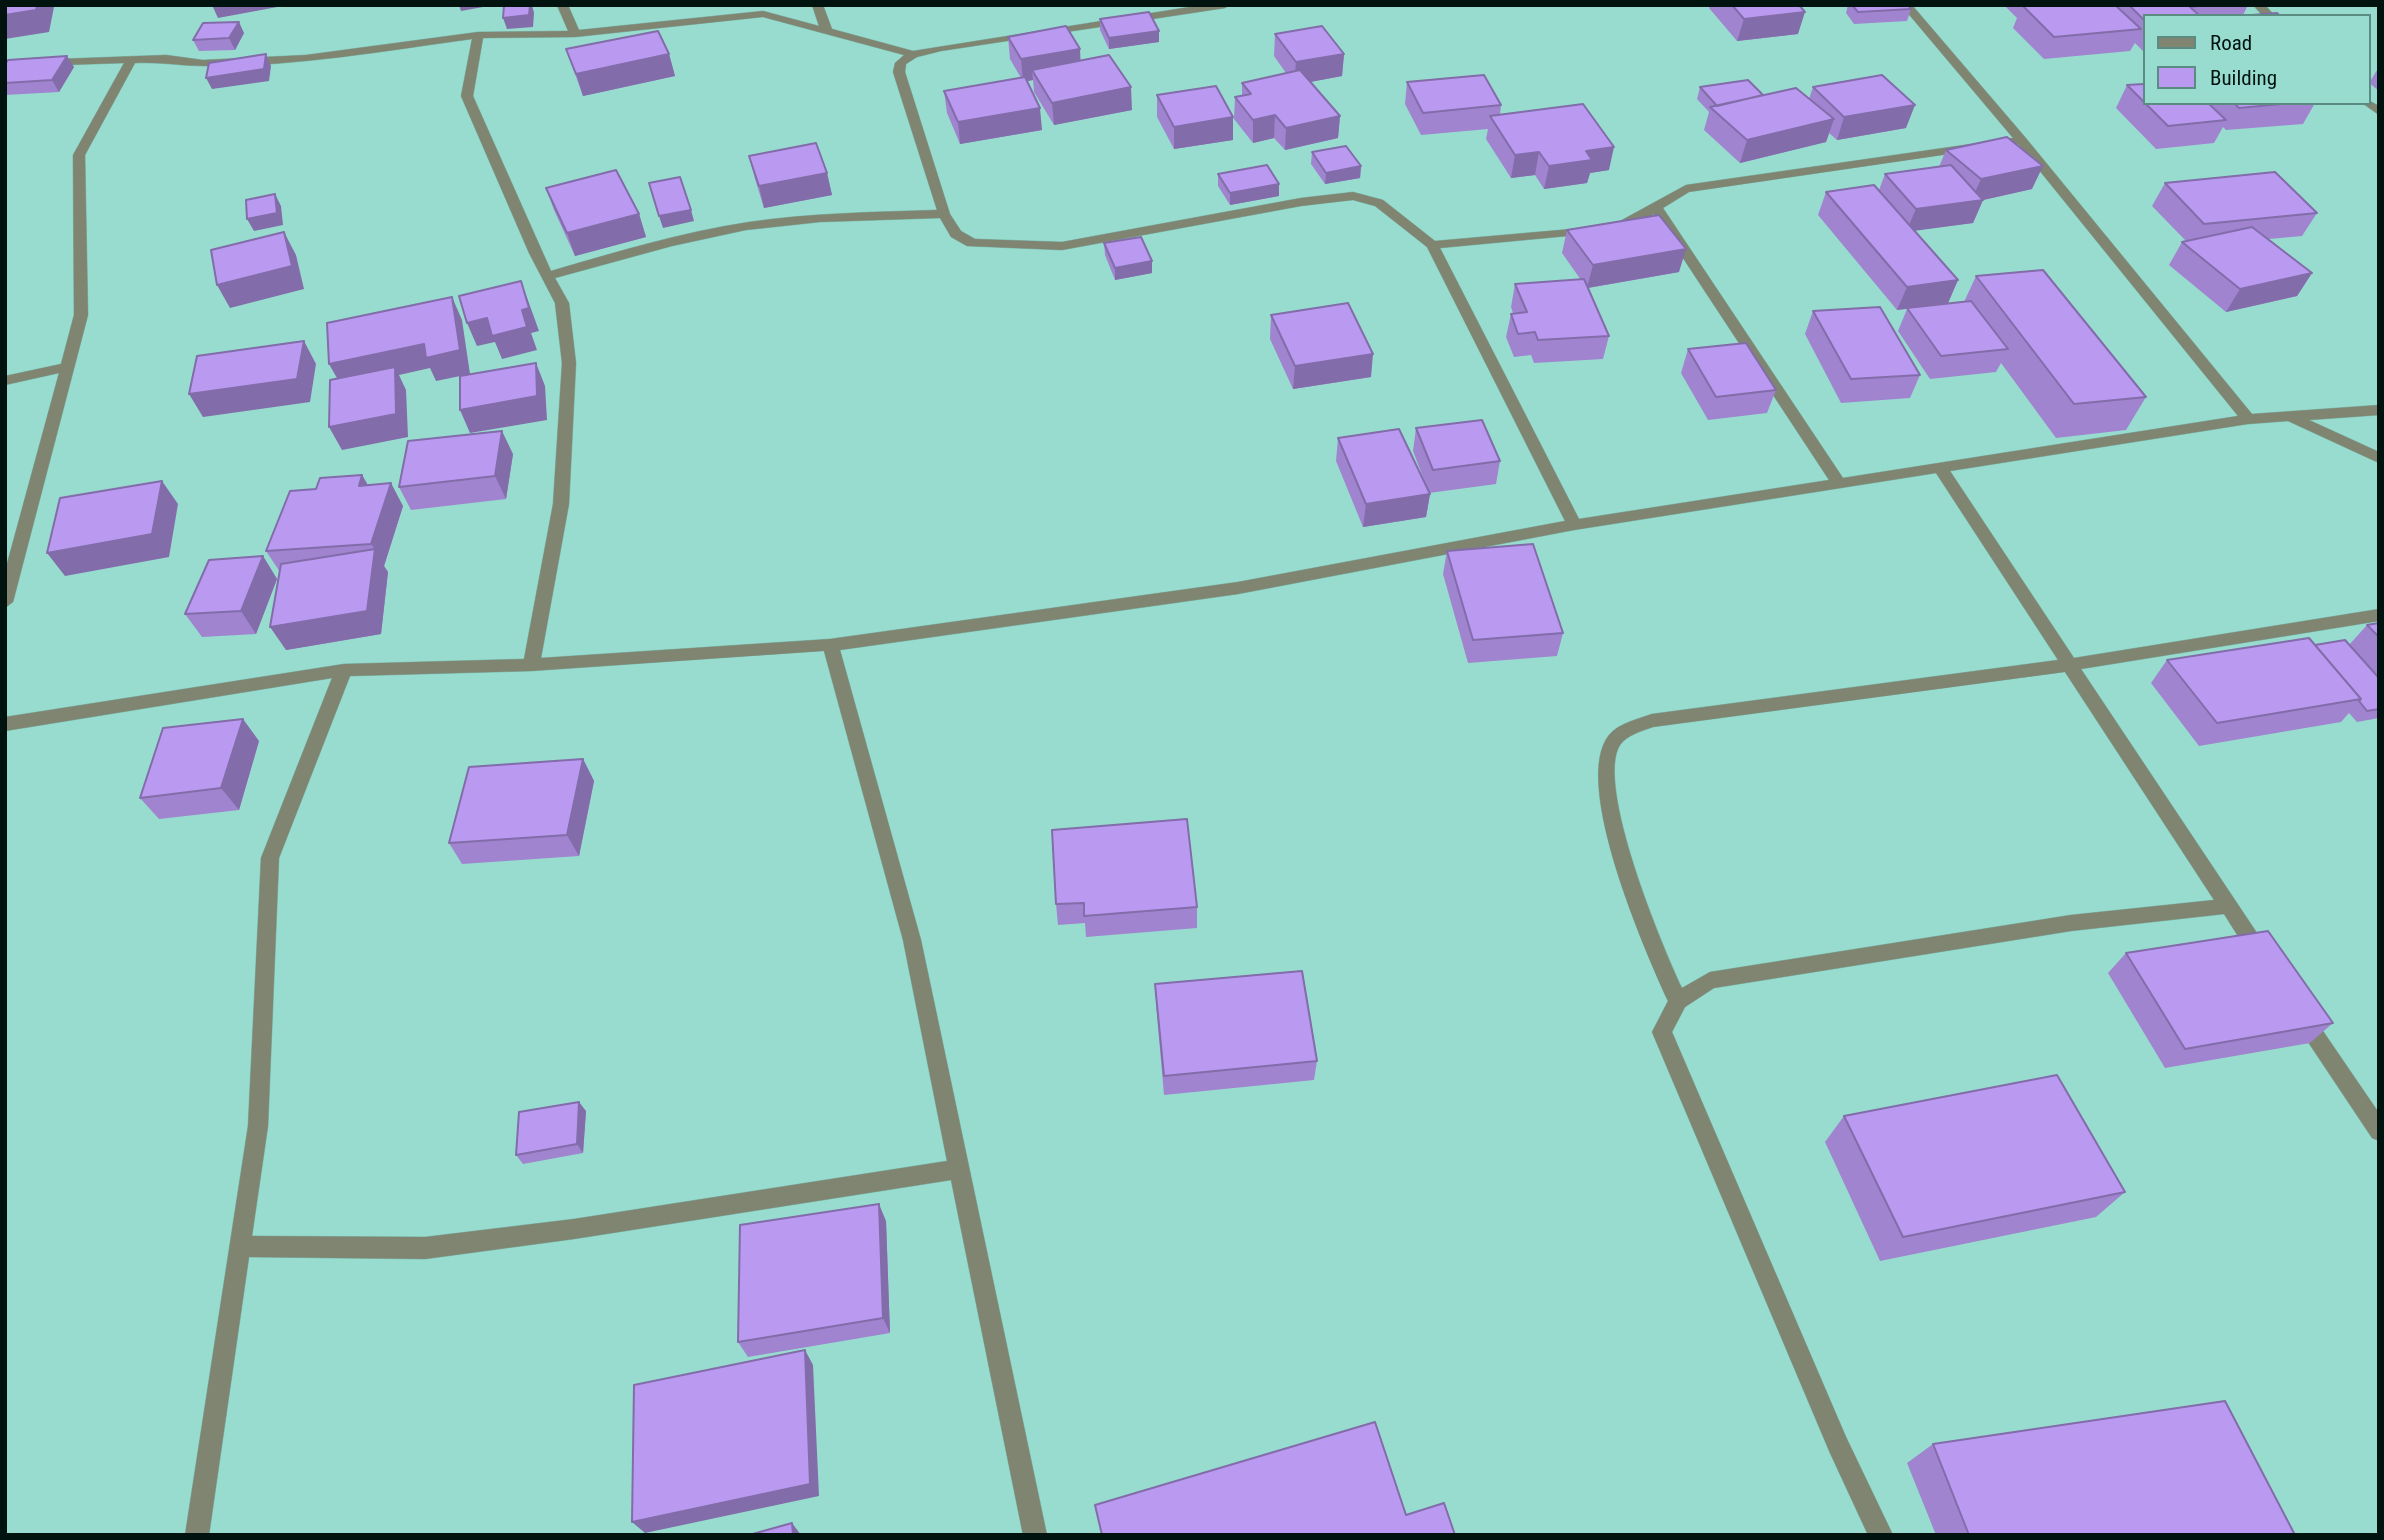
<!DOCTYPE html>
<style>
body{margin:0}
#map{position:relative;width:2384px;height:1540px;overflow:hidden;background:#98dccf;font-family:"Roboto Condensed",sans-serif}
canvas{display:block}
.frame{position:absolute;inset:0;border:7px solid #00130f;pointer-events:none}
.legend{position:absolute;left:2143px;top:14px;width:228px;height:91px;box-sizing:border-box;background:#98dccf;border:2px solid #5b8c82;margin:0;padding:9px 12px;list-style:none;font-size:21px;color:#00130f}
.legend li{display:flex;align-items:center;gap:14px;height:35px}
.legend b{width:35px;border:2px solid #5b8c82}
</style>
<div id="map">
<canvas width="2384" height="1540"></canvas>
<div class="frame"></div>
<ul class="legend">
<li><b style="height:9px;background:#7f8570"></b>Road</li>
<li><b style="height:19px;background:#ba9af1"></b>Building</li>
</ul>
</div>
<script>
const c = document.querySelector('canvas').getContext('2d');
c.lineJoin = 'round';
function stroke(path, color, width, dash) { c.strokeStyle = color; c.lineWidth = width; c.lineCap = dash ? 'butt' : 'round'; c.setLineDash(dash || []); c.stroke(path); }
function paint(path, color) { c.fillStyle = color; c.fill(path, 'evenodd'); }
const street = new Path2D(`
 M557,5H568L579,30L763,11L819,26L812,5H823L832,29L913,51L1202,5H1230L1225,8L941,51L917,57L906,64L905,72L950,214L961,231L975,239L1062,242L1301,198L1353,192L1383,200L1435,241L1594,227V233L1589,234L1440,248L1579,519L1829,480L1654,214L1640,223L1617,230L1611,226L1686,185L2013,138L1901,5H1912L2025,137L2252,414L2379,405V415L2309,420L2379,452V463L2288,421L2248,424L1950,471L2074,658L2379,609V621L2081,669L2267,948L2270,954L2267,960L2260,962L2253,960L2224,914L2071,931L1714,988L1685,1007L1672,1032L1846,1437L1893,1535H1868L1830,1453L1652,1032L1668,1001C1645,951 1571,782 1609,735C1619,723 1638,719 1652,714L2058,660L1936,473L1574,530L1238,594L840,650L921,940L1047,1535H1023L951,1180L574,1239L425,1259L249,1257L209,1535H185L248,1126L261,858L332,678L5,731V717L344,664L524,659L553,504L562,363L555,303L529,253L461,96L472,39C383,51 294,67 205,66C181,66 161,62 135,63L85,155L88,315L13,602L5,608V571L59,373L5,385V376L61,364L74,315L73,155L124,63L5,67V61L166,55L203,60L306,55L478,32L568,31ZM763,17L904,55L895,63L893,72L937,210C874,212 811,213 749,222C682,232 616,252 551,271L473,96L483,38L575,37ZM2018,144L2238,416L1843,478L1663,208L1689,192ZM1353,200L1375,206L1427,247L1565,521L1238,582L830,639L541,658L569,504L576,363L569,303L555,278L672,246L746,230L820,222L940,218L951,237L967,246L1062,250L1301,206ZM824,651L903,940L947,1161L574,1219L425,1237L252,1236L268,1126L279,858L350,676L531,671ZM2065,672L2214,900L2071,915L1710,972L1682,988C1662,946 1595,785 1620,745C1627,735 1642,731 1653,727Z
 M2253,5H2265L2275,16H2263Z
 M2368,100L2379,106V115L2362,103H2368Z
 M2303,1009L2310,1012L2379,1113V1141L2372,1138L2296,1024L2293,1018L2296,1012Z`);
const wall = new Path2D(`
 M1710,5H1799L1798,34L1737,41L1709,8Z
 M1848,5H1908L1911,9L1907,21L1854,24L1846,13Z
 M2004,5H2115L2117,7V5H2248L2243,15L2280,16H2144V52L2135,43L2130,51L2044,59L2013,28L2017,18Z
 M1100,19L1159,31V42L1109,49L1100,30Z
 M244,33L235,50L199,51L193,40Z
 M1275,34L1344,54L1342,76L1310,82L1340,116L1338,138L1285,150L1274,138L1253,143L1234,119L1235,97L1242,96V83L1286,73L1274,56Z
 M1008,37L1081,61L1132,110L1054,125L1034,92L1033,80L1027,81L1042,130L960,144L947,113L944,91L1021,78L1010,59Z
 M566,49L669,54L675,76L583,96Z
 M5,64L74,67L59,92L5,95Z
 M2379,67V91L2369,83Z
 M1407,82L1501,105L1500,115L1609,170L1590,173L1587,183L1544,189L1535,175L1511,178L1486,139L1488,129L1421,135L1405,104Z
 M2144,84V103H2315L2303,124L2226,130L2223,127L2214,143L2156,149L2116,108L2127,85Z
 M1700,87L1763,95L1809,99L1813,87L1906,128L1837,140L1829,133L1826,142L1740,163L1704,130L1709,112L1697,99Z
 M1157,95L1233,140L1174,149L1157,117Z
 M1946,150L2032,189L1983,200L1973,223L1914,230L1958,280L1948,303L1929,306L1964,302L1976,276L2146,397L2126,430L2056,438L2001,363L1996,372L1930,379L1898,331L1907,309L1897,310L1818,215L1826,192L1879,190L1885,174L1939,167Z
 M1312,152L1361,166L1360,178L1325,184L1311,164Z
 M749,156L827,173L832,195L764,208L755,179Z
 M1218,174L1279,184V196L1230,205L1218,186Z
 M2165,183L2317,213L2302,236L2269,239L2312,273L2297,296L2226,312L2169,265L2182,242L2186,241L2152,206Z
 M546,188L639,214L646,237L575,256L554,210Z
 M1567,230L1679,272L1588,288L1609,336L1603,359L1534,363L1531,355L1514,357L1506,337L1511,314L1513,313L1511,307L1515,284L1581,280L1562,253Z
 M1104,243L1152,273L1115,280L1105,255Z
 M1813,311L1920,375L1910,398L1841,403L1805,334Z
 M1271,315L1371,377L1293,389L1270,339Z
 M1688,349L1776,390L1767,413L1708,420L1681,373Z
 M1416,428L1500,461L1496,484L1429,493L1413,451Z
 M1338,438L1430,494L1426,517L1363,527L1336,461Z
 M513,454L506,499L411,510L399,487Z
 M362,475L368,485L403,506L384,566L388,572L381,634L286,650L280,572L266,551L316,489Z
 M1447,551L1563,633L1557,656L1468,663L1443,574Z
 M263,556L277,579L256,634L202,637L185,614Z
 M2379,623V718L2357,722L2349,713L2341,722L2199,746L2151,683L2167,660L2315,645H2349L2367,625Z
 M259,741L239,810L159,819L140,798Z
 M583,759L594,781L579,856L462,864L449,843Z
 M1052,830L1197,907V928L1086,937L1085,923L1058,925L1056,904Z
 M2126,953L2333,1023L2310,1043L2165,1068L2108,973Z
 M1155,984L1317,1061L1314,1080L1164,1095L1156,1004Z
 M586,1111L583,1153L523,1164L516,1155Z
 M1844,1116L2125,1192L2096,1217L1880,1261L1825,1142Z
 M886,1221L890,1333L748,1357L738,1342Z
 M1933,1444L2295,1535H1936L1907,1463Z`);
const shadedWall = new Path2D(`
 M37,5H52L54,7L49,32L5,39V15Z
 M212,5H288L218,18Z
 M459,5H494L461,11Z
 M530,5H532L534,13L533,27L507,29L503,18Z
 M1805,12L1798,34L1737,41L1744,19Z
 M239,22L244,33L235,50L229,38Z
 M1159,31V42L1109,49V38Z
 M1080,49L1081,71L1032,70L1033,80L1023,82L1021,59Z
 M266,54L271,66L269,81L212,89L206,78Z
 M669,54L675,76L583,96L576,74Z
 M1344,54L1342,76L1294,85L1296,62Z
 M67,56L74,67L59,92L52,80Z
 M1131,87L1132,110L1054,125L1052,103Z
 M1915,105L1906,128L1837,140L1844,117Z
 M1040,108L1042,130L960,144L958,122Z
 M1275,115L1274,138L1253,143V120Z
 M1340,116L1338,138L1285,150L1286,128Z
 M1233,117V140L1174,149V127Z
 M1834,119L1826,142L1740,163L1747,140Z
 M1614,147L1609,170L1590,173L1587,183L1544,189L1549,166L1586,151Z
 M1539,152L1535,175L1511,178L1515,155Z
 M5,155L7,159L5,172Z
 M1361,166L1360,178L1325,184L1326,173Z
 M2043,166L2032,189L1983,200L1973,223L1906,232L1916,209L1971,201L1981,179Z
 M827,173L832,195L764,208L759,186Z
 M1279,184V196L1230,205V193Z
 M275,194L281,206L283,225L254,231L247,219Z
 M691,210L694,221L663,228L659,216Z
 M639,214L646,237L575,256L567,233Z
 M284,232L296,255L304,289L230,308L217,285Z
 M1686,249L1679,272L1587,288L1593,265Z
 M1152,261V273L1115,280V268Z
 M2312,273L2297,296L2226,312L2240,289Z
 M1958,280L1948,303L1897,310L1907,287Z
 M521,281L539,331L531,333L537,350L502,359L495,342L477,346L467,323L522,310Z
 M452,297L462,320L470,374L436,381L430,368L399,375L406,390L408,437L342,450L329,427L342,387L329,364Z
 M304,341L316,364L310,402L203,417L189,394Z
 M1373,354L1371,377L1293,389L1295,366Z
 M536,363L545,386L547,420L470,433L460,410Z
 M502,431L513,454L506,499L495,476Z
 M362,475L375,498L359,486Z
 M162,481L178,504L169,557L65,576L47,553Z
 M391,483L403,506L384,566L388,572L381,634L286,650L270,627L375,549L371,544Z
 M1430,494L1426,517L1363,527L1366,504Z
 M263,556L277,579L256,634L241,611Z
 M243,719L259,741L239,810L221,788Z
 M583,759L594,781L579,856L567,835Z
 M579,1102L586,1111L583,1153L577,1144Z
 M879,1204L886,1221L890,1333L883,1318Z
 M805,1350L813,1365L819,1496L645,1533L632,1522Z
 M792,1523L801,1535H793Z`);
const building = new Path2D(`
 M5,5H37L36,10L5,15Z
 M504,5H530L529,15L503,18Z
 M1732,5H1799L1805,12L1744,19Z
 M1852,5H1908L1911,9L1858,12Z
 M2035,5H2115L2141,29L2054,37L2023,6Z
 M2129,5H2206L2190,7L2200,16H2144V20Z
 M1149,12L1159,31L1109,38L1100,19Z
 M2277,13L2280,16H2239Z
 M239,22L229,38L193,40L203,23Z
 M1066,26L1080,49L1021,59L1008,37Z
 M1322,26L1344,54L1296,62L1275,34Z
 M658,31L669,54L576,74L566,49Z
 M266,54L264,69L206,78L209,63Z
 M1109,55L1131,87L1052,103L1032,70Z
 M67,56L52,80L5,83V64L8,60Z
 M1300,70L1340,116L1286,128L1275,115L1253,120L1235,97L1251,94L1242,83Z
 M1484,75L1501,105L1423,113L1407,82Z
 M1882,75L1915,105L1844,117L1813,87Z
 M1025,77L1040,108L958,122L944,91Z
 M1748,80L1763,95L1717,106L1700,87Z
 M2144,84V102L2127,85Z
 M1216,86L1233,117L1174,127L1157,95Z
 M1796,88L1834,119L1747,140L1710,107Z
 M2145,103H2208L2226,120L2168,126Z
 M2234,103H2292L2239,108Z
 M1583,104L1614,147L1586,151L1592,160L1549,166L1539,152L1515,155L1490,116Z
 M2007,137L2043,166L1981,179L1946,150Z
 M816,143L827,173L759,186L749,156Z
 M1346,146L1361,166L1326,173L1312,152Z
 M1267,165L1279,184L1230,193L1218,174Z
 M1951,165L1983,200L1916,209L1885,174Z
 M616,170L639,214L567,233L546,188Z
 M2275,172L2317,213L2204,224L2165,183Z
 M680,177L691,210L659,216L649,183Z
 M1874,185L1958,280L1907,287L1826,192Z
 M275,194L277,213L247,219L246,200Z
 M1659,215L1686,249L1593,265L1567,230Z
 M2252,227L2312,273L2240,289L2182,242Z
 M284,232L292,266L217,285L211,250Z
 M1141,237L1152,261L1115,268L1104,243Z
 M2043,270L2146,397L2074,404L1976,276Z
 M1584,279L1609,336L1538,340L1535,332L1518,334L1511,314L1527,312L1515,284Z
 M521,281L529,308L522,310L527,327L492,336L487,318L467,323L459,296Z
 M452,297L460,350L426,358L424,344L329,364L327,323Z
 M1971,301L2008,349L1941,356L1907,308Z
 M1348,303L1373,354L1295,366L1271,315Z
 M1880,307L1920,375L1851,379L1813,311Z
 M304,341L297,379L189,394L197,356Z
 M1746,343L1776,390L1716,397L1688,349Z
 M536,363L537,396L460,410V376Z
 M395,367L396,414L329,427L330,380Z
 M1482,420L1500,461L1433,470L1416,428Z
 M1399,429L1430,494L1366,504L1338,438Z
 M502,431L495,476L399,487L408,441Z
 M362,475L359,486L391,483L371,544L266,551L290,491L316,489L320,478Z
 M162,481L152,534L47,553L60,498Z
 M1533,544L1563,633L1473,640L1447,551Z
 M375,549L367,611L270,627L281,564Z
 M263,556L241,611L185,614L209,560Z
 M2379,623V637L2367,625Z
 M2309,638L2361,699L2217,723L2167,660Z
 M2345,640L2379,678V709L2367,711L2359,701L2361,699L2315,645Z
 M243,719L221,788L140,798L163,728Z
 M583,759L567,835L449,843L469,767Z
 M1187,819L1197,907L1084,916V903L1056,904L1052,830Z
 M2268,931L2333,1023L2185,1049L2126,953Z
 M1302,971L1317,1061L1164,1076L1155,984Z
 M2057,1075L2125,1192L1903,1237L1844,1116Z
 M579,1102L577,1144L516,1155L519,1112Z
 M879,1204L883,1318L738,1342L740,1225Z
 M805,1350L810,1484L632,1522L634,1385Z
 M2225,1401L2295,1535H1969L1933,1444Z
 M1375,1422L1406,1515L1444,1503L1455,1535H1102L1095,1505Z
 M792,1523L793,1535H749Z`);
stroke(street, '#7db8ac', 1);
paint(street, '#7f8570');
paint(wall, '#a084cf');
paint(shadedWall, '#826ca9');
paint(building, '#ba9af1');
stroke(building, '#826ca9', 2);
</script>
